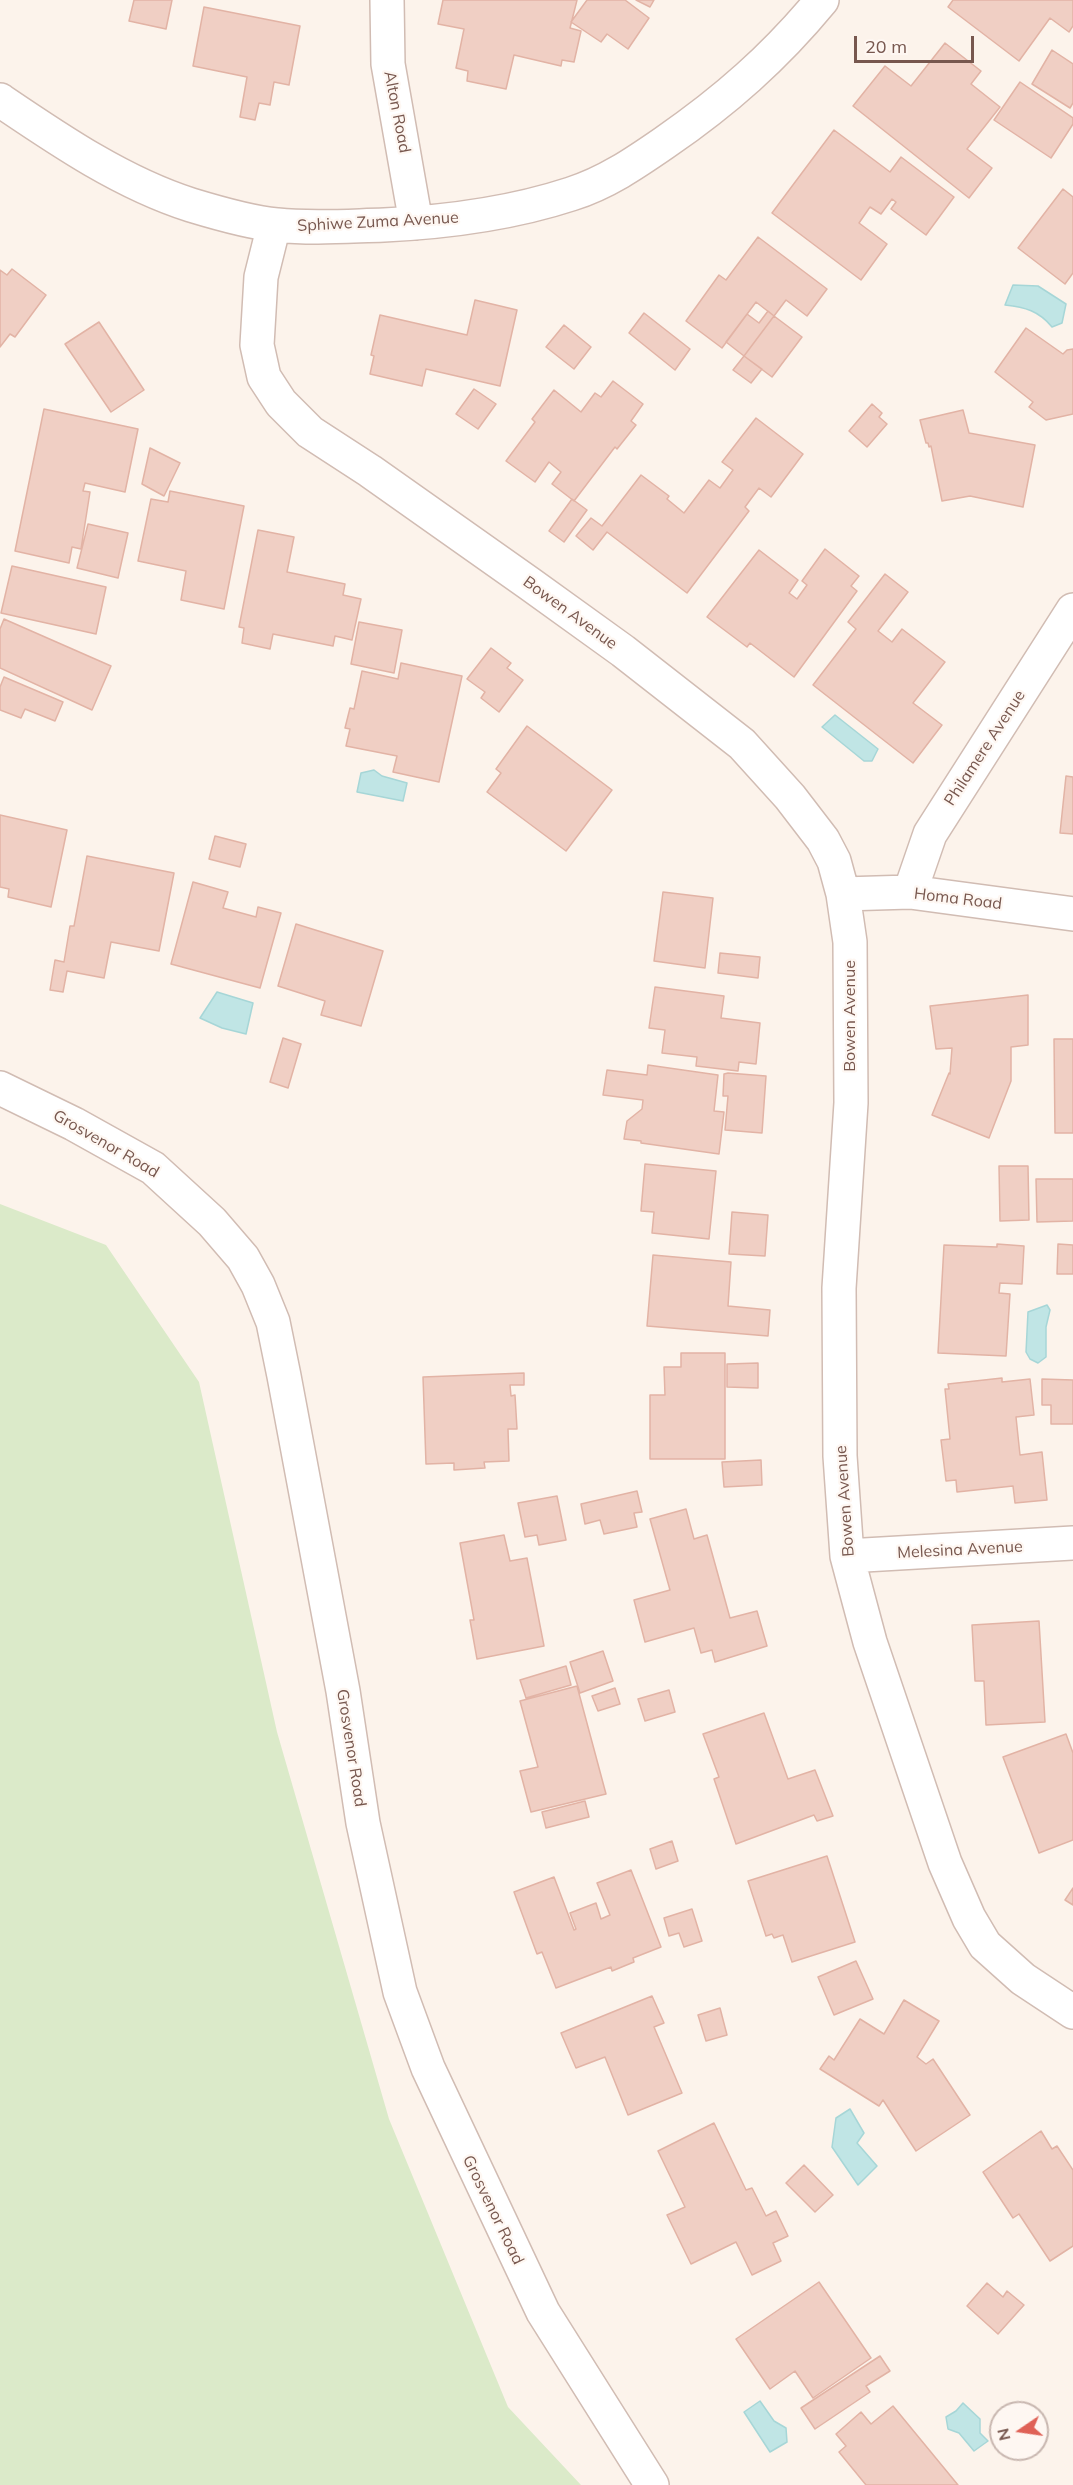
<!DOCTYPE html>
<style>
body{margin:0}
#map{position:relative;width:1073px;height:2485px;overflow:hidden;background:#fcf3eb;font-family:Mulish,sans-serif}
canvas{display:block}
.north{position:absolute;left:989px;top:2401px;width:60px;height:60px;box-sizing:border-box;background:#fef7f2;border:2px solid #c8b7b0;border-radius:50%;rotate:257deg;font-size:16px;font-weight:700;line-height:24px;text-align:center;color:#77574e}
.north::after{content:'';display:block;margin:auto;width:21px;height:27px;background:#df6257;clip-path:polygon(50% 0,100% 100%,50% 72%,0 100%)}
.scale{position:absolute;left:854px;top:36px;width:120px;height:27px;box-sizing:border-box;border:3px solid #77574e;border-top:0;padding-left:8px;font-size:18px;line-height:21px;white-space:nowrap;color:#77574e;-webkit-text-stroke:4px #fef7f2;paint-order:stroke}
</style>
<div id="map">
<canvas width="1073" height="2485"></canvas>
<div class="north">N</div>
<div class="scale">20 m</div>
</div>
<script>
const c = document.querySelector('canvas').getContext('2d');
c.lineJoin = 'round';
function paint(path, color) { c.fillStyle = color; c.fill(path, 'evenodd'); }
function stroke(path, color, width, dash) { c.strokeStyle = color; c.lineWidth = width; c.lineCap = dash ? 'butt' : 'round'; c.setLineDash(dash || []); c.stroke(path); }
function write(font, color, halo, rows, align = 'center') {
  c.font = font + ' Mulish,sans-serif'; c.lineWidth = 4.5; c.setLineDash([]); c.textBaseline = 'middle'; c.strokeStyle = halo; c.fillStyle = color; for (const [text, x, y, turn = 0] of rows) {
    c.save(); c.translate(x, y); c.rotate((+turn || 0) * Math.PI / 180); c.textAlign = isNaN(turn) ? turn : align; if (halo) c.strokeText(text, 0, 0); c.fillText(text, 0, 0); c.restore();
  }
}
const green = new Path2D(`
 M0,1204L106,1245L199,1382L277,1732L389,2119L508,2407L581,2485H0Z`);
const water = new Path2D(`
 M1013,285L1038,286L1066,304L1062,323L1052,327C1039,311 1025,307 1005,305Z
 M835,715L878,749L872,761H864L822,727Z
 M374,770L382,776L407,783L403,801L357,792L361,773Z
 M217,992L253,1003L246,1034L222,1028L200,1018Z
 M1047,1305L1050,1310L1046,1327V1357L1038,1363L1030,1359L1026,1352L1028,1312Z
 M850,2109L864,2133L857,2143L877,2166L858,2185L832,2147L836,2118Z
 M760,2401L774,2421L786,2428L787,2442L770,2452L744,2412Z
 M963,2403L980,2419V2433L988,2441L974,2451L959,2433L948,2429L946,2417L956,2411Z`);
const building = new Path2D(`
 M134,0H172L166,29L129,21Z
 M443,0H577L570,28L581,31L574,62L562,60L561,66L514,55L506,89L467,81L468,71L456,68L464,29L438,24Z
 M587,0H625L649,18L628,49L607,34L601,42L571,22Z
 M636,0H654L650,7Z
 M953,0H1073V26L1069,32L1050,18L1019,61L948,7Z
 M204,7L300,26L289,85L274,82L270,105L259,103L255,120L240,117L247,77L193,66Z
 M945,43L981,71L971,84L1000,107L967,149L992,168L969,198L853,106L885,66L911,86Z
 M1052,50L1073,64V103L1070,108L1032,84Z
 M1020,82L1073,118V124L1051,158L994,120Z
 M834,130L890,172L901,157L954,197L926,235L891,209L896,202L892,199L881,214L870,207L859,223L887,244L861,280L772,213Z
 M1063,189L1073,197V273L1065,284L1018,248Z
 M758,237L827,289L807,316L786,300L774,316L756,302L722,348L686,321L719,275L726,280Z
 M12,269L46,295L15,337L10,334L0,347V270L7,275Z
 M475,300L517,310L500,386L426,369L422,386L370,374L374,356L371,355L380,315L467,335Z
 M768,311L774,316L744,356L726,342L747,314L759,323Z
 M644,313L690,349L675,370L629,333Z
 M774,316L802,337L772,377L744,356Z
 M99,322L144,390L111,412L65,344Z
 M564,325L591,347L574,369L546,347Z
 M1026,328L1063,354L1067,350L1073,349V414L1046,420L1029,407L1033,402L995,372Z
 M744,356L762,369L751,383L733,370Z
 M613,381L643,404L631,421L636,425L617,449L615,447L574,501L552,484L561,472L549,462L535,482L506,461L535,422L532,419L554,390L581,412L595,393L601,397Z
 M474,389L496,404L478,429L456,414Z
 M872,404L882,413L879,417L887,424L867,447L849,431Z
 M44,409L138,429L125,492L85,483L83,491L90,492L81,549L72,547L69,563L15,551Z
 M963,410L969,433L1035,445L1023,507L970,496L942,501L931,446L929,447L928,443H926L920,420Z
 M756,418L803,454L771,497L759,488L745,507L749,511L687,593L607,532L593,550L576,536L591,518L602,526L641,475L669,496L667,499L684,513L709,480L720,488L733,470L722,462Z
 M150,448L180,463L164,496L142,484Z
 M170,491L244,506L224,609L181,600L186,571L138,561L151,499L168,502Z
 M572,499L587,510L564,542L549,531Z
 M88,524L128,533L118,578L77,568Z
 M258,530L294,537L287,572L345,584L343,595L361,599L352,640L335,636L333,646L273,634L270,649L242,643L244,628L239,627Z
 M825,549L859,576L851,586L857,591L794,677L750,643L747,647L707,617L759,550L798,580L789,593L797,599L807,585L802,581Z
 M12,566L106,587L96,634L1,613Z
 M885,574L908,592L878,631L892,642L902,629L945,662L913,703L942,725L913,763L813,685L856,629L848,622Z
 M4,619L111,666L92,710L0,668V629Z
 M359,622L402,630L394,673L351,664Z
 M491,648L511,663L507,668L523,680L499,712L481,698L485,692L467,679Z
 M401,663L462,676L439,782L393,772L397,756L346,746L350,729L345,728L350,708L354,709L362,671L398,679Z
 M4,677L63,702L55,721L25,709L21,718L0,710V687Z
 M527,726L612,790L566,851L487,792L501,773L496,769Z
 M1066,776L1073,777V834L1060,833Z
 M0,815L67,830L51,907L8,897L9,889L0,887Z
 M215,836L246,844L240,867L209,859Z
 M87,856L174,873L159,951L111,942L104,978L67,971L63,992L50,990L55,960L64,962L70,926H74Z
 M193,882L228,892L223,908L256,917L258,907L281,913L260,988L171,964Z
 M663,892L713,898L705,968L654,961Z
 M296,924L383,951L361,1026L321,1015L325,1001L278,986Z
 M720,953L760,957L758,978L718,973Z
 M655,987L724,996L721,1018L760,1023L756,1064L739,1062L738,1071L696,1066L697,1057L662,1053L665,1030L649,1028Z
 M1028,995V1045L1011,1047V1081L989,1138L932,1115L949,1073L950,1074L952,1048L936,1049L930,1006Z
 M283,1038L301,1044L288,1088L270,1082Z
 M1054,1039H1073V1133H1055Z
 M648,1065L718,1075L714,1111L724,1112L719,1154L641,1143V1141L624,1139L627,1121L642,1109L643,1100L603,1095L607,1070L647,1075Z
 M728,1073L766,1076L762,1133L725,1130L728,1096H723L724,1074Z
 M645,1164L716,1171L709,1239L652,1233L654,1212L641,1211Z
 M999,1166H1028L1029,1220L1000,1221Z
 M1036,1179H1073V1221L1037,1222Z
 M732,1212L768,1215L765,1256L729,1254Z
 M997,1244L1024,1246L1022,1284L1000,1283L999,1293L1010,1294L1006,1356L938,1353L944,1245L997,1247Z
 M1058,1244L1073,1245V1274H1057Z
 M653,1255L731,1262L728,1306L770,1310L768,1336L647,1326Z
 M681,1353H725V1459H650V1395H665L664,1367H681Z
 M758,1363V1388L727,1387V1364Z
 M524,1373V1385H510L511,1396L515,1395L517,1429H508L509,1461L484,1462L485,1468L454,1470V1463L426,1464L423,1377Z
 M1002,1378V1382L1030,1379L1034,1415L1016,1417L1020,1455L1042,1452L1047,1500L1015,1503L1013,1486L957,1492L956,1480L946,1481L941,1440L950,1439L945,1389H949L948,1384Z
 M1042,1379L1073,1380V1424H1051V1405H1042Z
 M761,1460L762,1485L724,1487L722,1462Z
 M637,1491L642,1512L634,1513L637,1527L604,1534L600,1520L585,1524L581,1504Z
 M557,1496L566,1540L539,1545L537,1535L525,1537L518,1503Z
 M686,1509L694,1539L707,1535L730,1618L757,1611L767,1646L715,1662L712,1650L701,1653L694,1628L645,1642L634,1600L670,1590L650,1519Z
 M504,1535L510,1561L527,1558L544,1646L477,1659L470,1620H474L460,1543Z
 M1039,1621L1045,1722L986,1725L984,1681H975L972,1625Z
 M603,1651L613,1681L580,1693L570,1662Z
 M566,1666L571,1685L526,1698L520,1680Z
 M577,1686L606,1794L531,1812L520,1771L538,1767L520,1701Z
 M615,1688L620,1704L598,1711L592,1696Z
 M669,1690L675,1712L645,1721L638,1699Z
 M764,1713L788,1779L815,1770L833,1816L817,1821L814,1815L736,1844L714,1779L719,1777L703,1734Z
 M1066,1734L1073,1753V1840L1039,1853L1003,1757Z
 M585,1801L589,1817L546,1828L542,1812Z
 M672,1841L678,1861L656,1869L650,1849Z
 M827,1856L855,1942L792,1962L783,1935L774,1938L772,1934L766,1936L748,1881Z
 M631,1870L661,1947L633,1958L634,1962L612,1971L611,1967L556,1988L542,1952L537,1954L514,1892L554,1877L574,1930L576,1929L570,1913L596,1903L601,1919L610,1915L597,1883Z
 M1073,1888V1905L1065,1900Z
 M692,1909L702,1941L684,1947L679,1933L669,1936L664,1918Z
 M856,1961L873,1999L834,2015L818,1977Z
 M652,1996L664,2023L654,2027L682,2093L628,2115L605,2057L576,2068L561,2033Z
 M904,2000L939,2021L917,2057L926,2064L933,2059L970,2115L916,2151L883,2100L879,2106L820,2069L829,2056L834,2060L860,2019L884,2034Z
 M720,2008L727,2035L706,2041L698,2015Z
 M714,2123L746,2190L752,2188L766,2216L776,2211L788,2236L773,2243L781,2261L752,2275L736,2242L691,2264L667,2215L685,2207L658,2151Z
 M1041,2131L1052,2149L1057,2146L1073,2170V2246L1050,2261L1019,2214L1013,2218L983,2172Z
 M804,2165L833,2195L815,2212L786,2183Z
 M819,2282L871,2358L813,2398L795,2371L770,2389L736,2339Z
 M987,2283L1003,2297L1007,2291L1024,2305L998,2334L967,2306Z
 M880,2356L890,2371L866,2386L870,2392L815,2429L801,2408Z
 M893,2406L958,2485H866L839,2452L846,2446L836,2434L861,2412L871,2424Z`);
const minor = new Path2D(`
 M387,0L388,64L416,223
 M0,100C59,140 122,183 191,205C214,212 253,223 277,225C312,229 348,226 384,225C447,222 510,214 571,194C606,183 635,163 664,143C725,101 775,57 822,0
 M274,225L261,277L257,345L264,377L281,403L310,432L370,471L530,584L623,651L742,744L790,797L823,840L834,861L843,894L850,942L851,1103L839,1288L840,1456L847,1556L870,1642L945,1863L969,1918L985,1945L1023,1979L1073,2012
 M910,892L930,834L1073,610
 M843,894L910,892L1073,914
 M0,1088L74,1124L153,1168L212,1222L243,1258L258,1285L273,1322L284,1376L343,1691L363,1823L400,1992L428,2068L543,2312L652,2485
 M847,1556L1073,1543`);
const streetNames = [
 ["Alton Road",397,112,79],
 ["Sphiwe Zuma Avenue",378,222,-3],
 ["Bowen Avenue",570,613,36],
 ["Philamere Avenue",985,748,-57],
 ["Homa Road",958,899,7],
 ["Bowen Avenue",850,1016,-90],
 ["Grosvenor Road",106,1144,30],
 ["Bowen Avenue",845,1501,-94],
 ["Melesina Avenue",960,1550,-3],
 ["Grosvenor Road",351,1748,81],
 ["Grosvenor Road",493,2210,64]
];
paint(green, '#dbeac9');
paint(water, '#c0e5e5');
stroke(water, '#a6d6d7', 1.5);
paint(building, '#f0cfc4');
stroke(building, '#e2b3a5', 1.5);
stroke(minor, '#d1bcb3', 36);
stroke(minor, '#fff', 33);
write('16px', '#77574e', '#fef7f2', streetNames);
</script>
